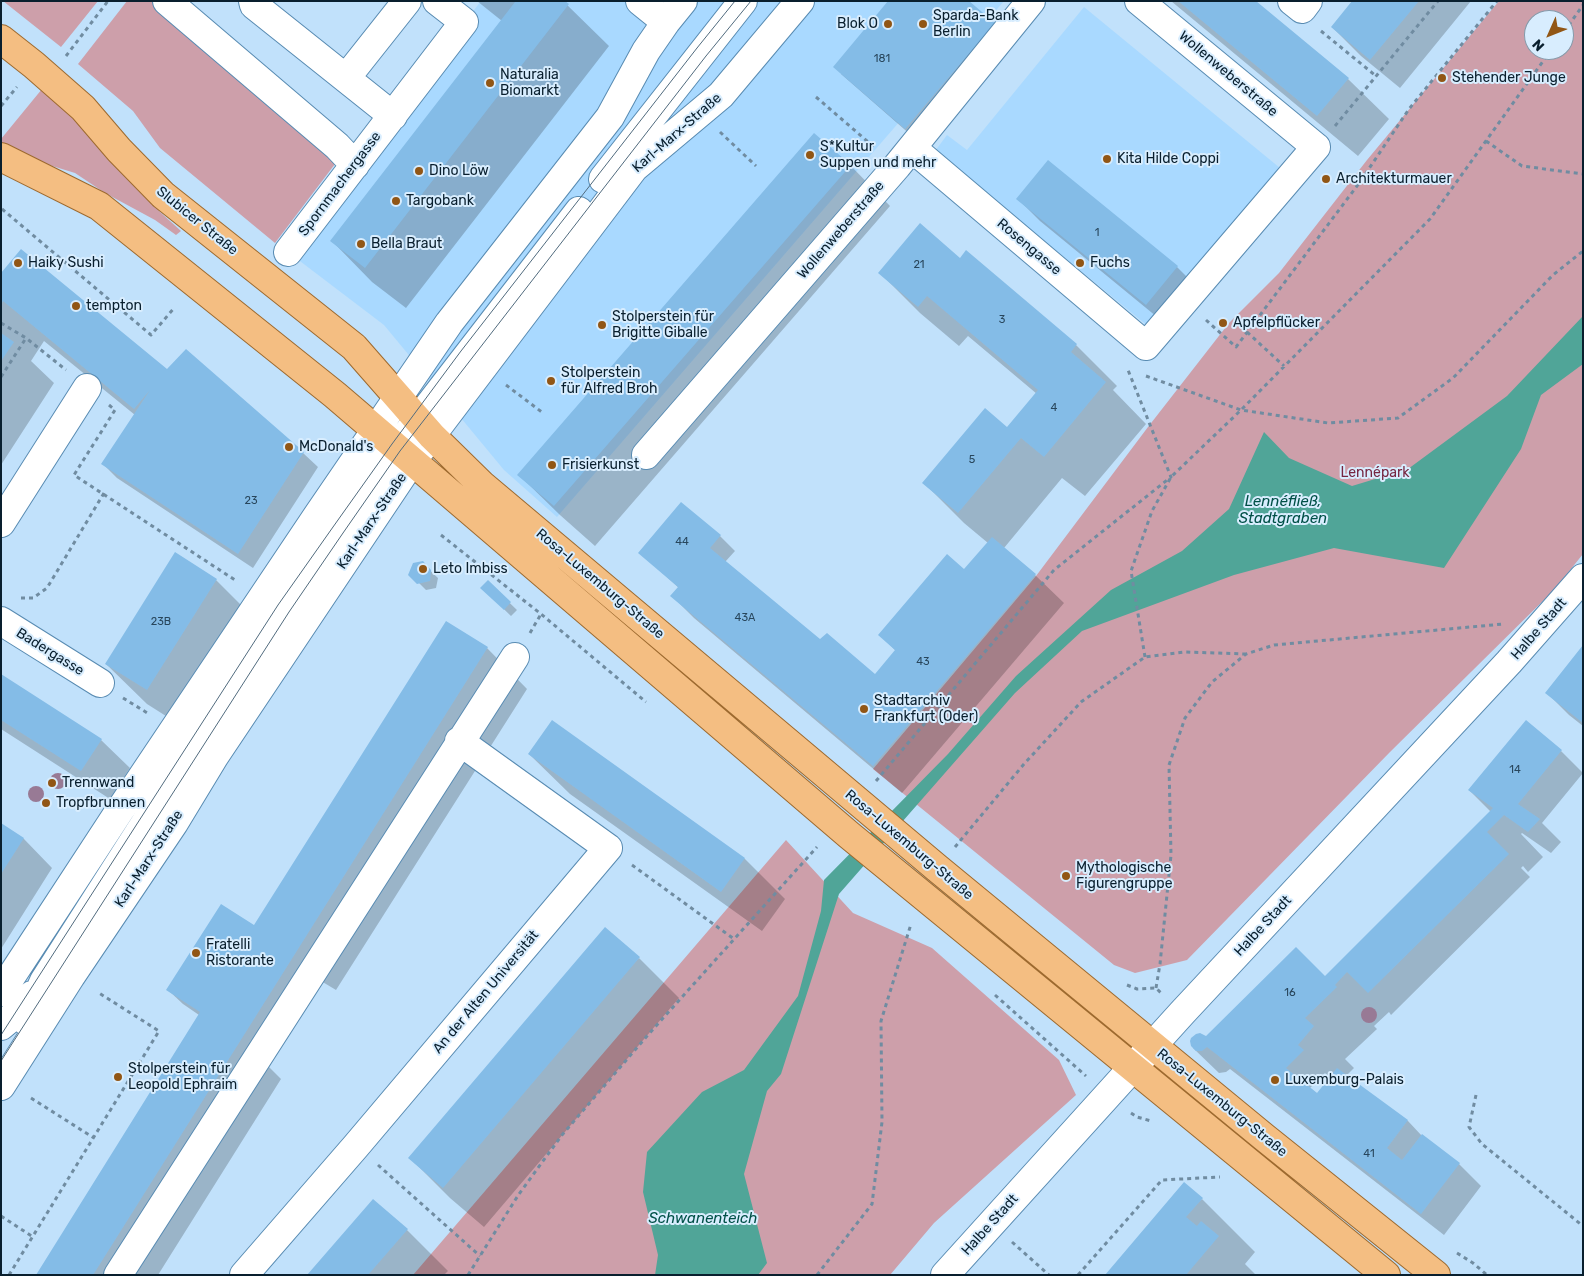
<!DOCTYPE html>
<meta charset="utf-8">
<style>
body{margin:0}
#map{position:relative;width:1584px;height:1276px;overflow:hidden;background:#c1e1fb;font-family:Rubik,sans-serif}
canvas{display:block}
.frame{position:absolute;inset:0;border:2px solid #091f2e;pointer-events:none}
.north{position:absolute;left:1524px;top:10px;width:50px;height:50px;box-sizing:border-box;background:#d8edfe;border:1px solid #859bab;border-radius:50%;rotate:226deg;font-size:14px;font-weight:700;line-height:20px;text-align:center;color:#091f2e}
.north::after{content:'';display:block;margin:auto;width:18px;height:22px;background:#915615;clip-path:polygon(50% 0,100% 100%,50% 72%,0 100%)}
</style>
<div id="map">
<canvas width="1584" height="1276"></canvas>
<div class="frame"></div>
<div class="north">N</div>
</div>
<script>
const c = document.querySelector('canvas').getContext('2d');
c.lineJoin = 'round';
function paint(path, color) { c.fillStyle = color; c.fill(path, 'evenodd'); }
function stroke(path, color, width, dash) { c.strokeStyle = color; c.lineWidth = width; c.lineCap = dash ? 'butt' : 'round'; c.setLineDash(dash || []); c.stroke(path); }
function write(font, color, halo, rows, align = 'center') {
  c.font = font + ' Rubik,sans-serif'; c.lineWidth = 4; c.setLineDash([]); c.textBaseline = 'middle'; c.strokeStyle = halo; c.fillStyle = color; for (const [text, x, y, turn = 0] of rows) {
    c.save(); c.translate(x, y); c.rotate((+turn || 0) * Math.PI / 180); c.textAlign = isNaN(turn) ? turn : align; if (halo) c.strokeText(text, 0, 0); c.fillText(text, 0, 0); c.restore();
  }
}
const built = new Path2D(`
 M481,1H1004L557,517L504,470L384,325L288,252Z
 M1084,7L1280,168L1149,327L935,151L947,135L967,150Z`);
const green = new Path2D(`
 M3,1H98L61,47Z
 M127,1H152L338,160L275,243L160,148L133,111L78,64Z
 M1499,1H1583V554L1554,590L1390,752L1187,960L1135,973L1114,965L873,769L1036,576L1148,427L1229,323L1279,273L1367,160ZM1534,20H1564V50H1534Z
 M42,89L77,117L160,212L181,231L176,235L155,220L105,193L75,173L36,161L1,143V139Z
 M786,840L853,913L932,948L1059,1060L1076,1095L934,1223L890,1275H413Z`);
const water = new Path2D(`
 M1583,316V364L1541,395L1521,449L1444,568L1334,548L1234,575L1082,631L1015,693L839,894L781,1074L767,1091L744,1174L767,1263L758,1275H655L658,1255L643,1192L647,1152L702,1092L744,1070L798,996L821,911L824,880L948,754L1016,676L1111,590L1182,551L1229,509L1264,432L1289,458L1352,486L1408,469L1507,396Z`);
const shadow = new Path2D(`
 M477,1H563L609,46L406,308L372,282L332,241L502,21Z
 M967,1L1009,39L920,143L841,74Z
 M1171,1H1254L1348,79L1389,119L1358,156Z
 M1354,1H1471L1400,88L1361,56L1332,27Z
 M850,165L890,206L595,546L560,515L519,475Z
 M1018,199L1177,267L1199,289L1168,326L1040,221Z
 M966,252L1076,345L1117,386L1113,390L1146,424L1085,496L1062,478L1004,548L1035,575L1064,603L902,793L694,618L672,596L679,588L640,553L681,504L720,536L735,551L725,562L821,642L875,676L896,651L880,635L965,570L988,543L964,523L924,483L1007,428L1037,394L968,336L959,346L920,313L880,273L960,259Z
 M1,275L303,453L318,467L253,568L117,478L103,464L135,415L44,341L31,361L54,383L1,465Z
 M422,563L438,578L436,588L426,590L410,574Z
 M216,580L257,621L188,730L147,704L106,664Z
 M488,582L517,610L511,616L482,588Z
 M1583,647V726L1569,715L1547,693Z
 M487,648L527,689L336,990L306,972L255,1053L281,1079L158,1275H37L199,1015L183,1004L168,990L254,926Z
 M1,676L101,740L130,768L110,799L1,729Z
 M552,722L745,859L785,899L762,931L570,794L529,754Z
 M1561,751L1583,773L1542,823L1561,842L1551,853L1522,833L1521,834L1543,857L1528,872L1523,866L1521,868L1530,877L1391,1015L1389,1012L1374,1026L1377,1029L1345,1059L1354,1068L1346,1076L1408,1121L1422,1136L1459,1164L1481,1186L1444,1235L1230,1069L1226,1072L1219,1073L1193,1048L1206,1038L1326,978L1491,812L1469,790ZM1325,1073L1330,1078L1318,1094L1310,1088Z
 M1,825L24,839L52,868L1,949Z
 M639,958L679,998L484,1227L450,1198L410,1158Z
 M1202,1199L1255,1252L1245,1264L1256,1275H1107Z
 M373,1201L407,1230L448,1271L444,1275H309Z`);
const building = new Path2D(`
 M514,1H565L569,4L365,268L330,241L515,2Z
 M888,1H969L995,23L905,129L833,67Z
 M1178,1H1256L1349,78L1317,116Z
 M1352,1H1419L1370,60L1331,27Z
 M814,133L851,165L554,506L517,475Z
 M1048,160L1178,266L1146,305L1016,199Z
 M920,223L960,258L966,250L1077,344L1071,352L1106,382L1044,457L1021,438L958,513L922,483L985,408L1007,427L1038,390L927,296L918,307L878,273Z
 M21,249L167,369L186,349L304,452L238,554L101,464L150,390L134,409L3,301L1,305V273Z
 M1,333L14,342L1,361Z
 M681,502L721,535L710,548L820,639L827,633L875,674L895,650L878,635L947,554L964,569L992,537L1036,574L873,766L670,596L678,587L638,553Z
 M175,552L217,579L147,690L105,664Z
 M423,561L431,570L430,581L417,584L408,575L413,563Z
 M488,580L511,602L504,610L480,588Z
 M446,621L488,647L93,1275H36L200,1012L166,990L221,904L254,925Z
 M1583,645V723L1545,693Z
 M1,674L102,739L81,771L1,720Z
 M552,720L745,858L721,892L528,754Z
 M1526,720L1562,750L1518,804L1540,819L1528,832L1504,815L1487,832L1509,854L1368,993L1347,972L1335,985L1337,987L1305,1018L1314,1026L1298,1045L1304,1050L1286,1068L1317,1093L1337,1068L1408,1120L1387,1148L1402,1160L1422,1134L1460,1163L1421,1214L1207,1047L1202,1051H1196L1191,1046L1190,1041L1191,1038L1196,1034L1200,1033L1206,1036L1296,947L1325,976L1493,808L1468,790Z
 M1,823L24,838L1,874Z
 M605,927L640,957L443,1188L408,1158Z
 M1184,1182L1203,1198L1186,1217L1197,1226L1201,1221L1219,1236L1186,1275H1105Z
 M373,1199L408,1229L368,1275H307Z`);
const path = new Path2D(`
 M1321,31L1376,76
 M1564,32L1583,5
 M66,56L108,1
 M816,97L874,147
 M1,106L17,87
 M1335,126L1438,1
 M720,132L756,166
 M1486,141L1522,166L1583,174
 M2,209L151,335L175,307
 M1206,320L1236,347L1360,182L1409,109L1497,1
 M1,323L26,338L66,370
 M1247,332L1284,366
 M1146,376L1241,410L1328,423L1398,418L1453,378L1553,275L1583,251
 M1,377L26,338
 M506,385L543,413
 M109,405L115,410L74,475L235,580
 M441,535L541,614L646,702
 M21,598H33L47,588L104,493
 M530,633L541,614
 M1145,657L1131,571L1152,511L1171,477L1241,410L1430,219L1551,50
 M123,698L149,714
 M876,781L1054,570L1171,477L1128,370
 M955,847L1024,764L1081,702L1145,657L1184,652L1246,654
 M632,865L734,939
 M1127,985L1137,989L1156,988L1161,993
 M1156,988L1160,964L1171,855L1169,765L1185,718L1212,682L1246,654L1274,645L1503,624
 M995,995L1086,1076
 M1476,1095L1469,1127L1482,1144L1583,1226
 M31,1098L94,1138
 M1131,1113L1137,1117L1151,1121
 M378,1165L480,1256
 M1,1216L33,1237
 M1012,1242L1049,1275
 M1457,1253L1473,1263L1487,1275
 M9,1275L159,1031L99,993
 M468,1275L519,1194L562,1135L647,1036L817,847
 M817,1275L872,1204L882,1122L881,1021L911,924
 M1078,1275L1162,1180L1220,1177`);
const minor = new Path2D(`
 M167,1L337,146L355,165
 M253,1L254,5L393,116
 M640,1L666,22
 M1292,1L1302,9L1308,1
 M346,78L407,1
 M912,148L1146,346L1316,147L1139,1
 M603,179L743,1
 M288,252L464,22L437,1
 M646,455L897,166L1031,1
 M1,523L87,388
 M1,621L100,683
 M1,992L120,810L317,516L449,323L610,117L646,51L666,22L683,1
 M26,1021L44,981L282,609L396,448L579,211
 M1,1026L13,1016L32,995
 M1,1086L71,976L174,823L214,757L412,461L634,168L721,95L800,1
 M118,1275L515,657
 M244,1275L356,1146L608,848L459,741
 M945,1275L1182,1013L1509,662L1583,578`);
const major = new Path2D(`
 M1,39L34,65L83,108L119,150L163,195L354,347L432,436L482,485L937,868L1264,1137L1436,1275
 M1,157L99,206L335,395L849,835L1386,1275`);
const tram = new Path2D(`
 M1,1035L278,605L333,527L392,444L461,351L697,48L735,1
 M1,1061L289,612L343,533L400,451L706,56L751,1`);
const trees = [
 [58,781],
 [36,794],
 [1369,1015]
];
const markers = [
 [888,24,5,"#915615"],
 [923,24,5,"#915615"],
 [1442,78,5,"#915615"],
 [490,83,5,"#915615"],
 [810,155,5,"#915615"],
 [1107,159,5,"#915615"],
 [419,171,5,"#915615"],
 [1326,179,5,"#915615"],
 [396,201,5,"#915615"],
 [361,244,5,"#915615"],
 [18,263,5,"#915615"],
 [1080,263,5,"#915615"],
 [76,306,5,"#915615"],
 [1223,323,5,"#915615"],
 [602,325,5,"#915615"],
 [551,381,5,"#915615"],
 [289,447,5,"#915615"],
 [552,465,5,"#915615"],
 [423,569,5,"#915615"],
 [864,709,5,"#915615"],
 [52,783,5,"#915615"],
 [46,803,5,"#915615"],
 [1066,876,5,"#915615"],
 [196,953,5,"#915615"],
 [118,1077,5,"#915615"],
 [1275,1080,5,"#915615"]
];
const numberNames = [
 ["181",882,59],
 ["1",1097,233],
 ["21",919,265],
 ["3",1002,320],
 ["4",1054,408],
 ["5",972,460],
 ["23",251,501],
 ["44",682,542],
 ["43A",745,618],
 ["23B",161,622],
 ["43",923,662],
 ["14",1515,770],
 ["16",1290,993],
 ["41",1369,1154]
];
const poiNames = [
 ["Sparda-Bank",933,16],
 ["Berlin",933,32],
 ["Blok O",878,24,"right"],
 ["Naturalia",500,75],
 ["Biomarkt",500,91],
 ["Stehender Junge",1452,78],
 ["S*Kultur",820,147],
 ["Suppen und mehr",820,163],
 ["Kita Hilde Coppi",1117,159],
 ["Dino Löw",429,171],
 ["Architekturmauer",1336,179],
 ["Targobank",406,201],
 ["Bella Braut",371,244],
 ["Haiky Sushi",28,263],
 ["Fuchs",1090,263],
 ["tempton",86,306],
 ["Stolperstein für",612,317],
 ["Brigitte Giballe",612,333],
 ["Apfelpflücker",1233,323],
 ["Stolperstein",561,373],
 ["für Alfred Broh",561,389],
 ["McDonald's",299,447],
 ["Frisierkunst",562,465],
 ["Leto Imbiss",433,569],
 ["Stadtarchiv",874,701],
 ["Frankfurt (Oder)",874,717],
 ["Trennwand",62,783],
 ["Tropfbrunnen",56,803],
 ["Mythologische",1076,868],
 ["Figurengruppe",1076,884],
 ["Fratelli",206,945],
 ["Ristorante",206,961],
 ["Stolperstein für",128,1069],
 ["Leopold Ephraim",128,1085],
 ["Luxemburg-Palais",1285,1080]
];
const streetNames = [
 ["Wollenweberstraße",1228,74,40],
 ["Karl-Marx-Straße",677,133,-41],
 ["Spornmachergasse",340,184,-53],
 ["Slubicer Straße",197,221,39],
 ["Wollenweberstraße",841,230,-49],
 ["Rosengasse",1029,247,40],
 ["Karl-Marx-Straße",372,521,-56],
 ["Rosa-Luxemburg-Straße",600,584,40],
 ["Halbe Stadt",1539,629,-49],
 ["Badergasse",50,652,32],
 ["Rosa-Luxemburg-Straße",909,845,40],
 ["Karl-Marx-Straße",149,859,-57],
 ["Halbe Stadt",1263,926,-47],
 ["An der Alten Universität",486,992,-50],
 ["Rosa-Luxemburg-Straße",1222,1103,39],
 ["Halbe Stadt",990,1225,-48]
];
const parkNames = [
 ["Lennépark",1375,473]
];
const waterNames = [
 ["Lennéfließ,",1283,502],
 ["Stadtgraben",1283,519],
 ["Schwanenteich",703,1219]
];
paint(built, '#a9d9ff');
paint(green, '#cd9faa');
paint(water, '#50a598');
paint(shadow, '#0003');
paint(building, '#84bce7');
stroke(minor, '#588bb2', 30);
stroke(major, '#9d6a2f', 30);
stroke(path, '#708ca1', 3, [4, 4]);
stroke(minor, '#fff', 28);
stroke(major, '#f4be82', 28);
stroke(tram, '#516b7e', 1);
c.fillStyle = '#987a95';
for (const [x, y] of trees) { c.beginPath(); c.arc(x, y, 8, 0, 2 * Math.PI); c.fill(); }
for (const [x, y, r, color] of markers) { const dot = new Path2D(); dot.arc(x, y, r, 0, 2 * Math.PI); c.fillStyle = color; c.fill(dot); stroke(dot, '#d8edfe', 2); }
write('11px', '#28465c', null, numberNames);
write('14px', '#091f2e', '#d8edfe', poiNames, 'left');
write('14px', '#091f2e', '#d8edfe', streetNames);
write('14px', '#762641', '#d8edfe', parkNames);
write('italic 15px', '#005047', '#d8edfe', waterNames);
</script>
